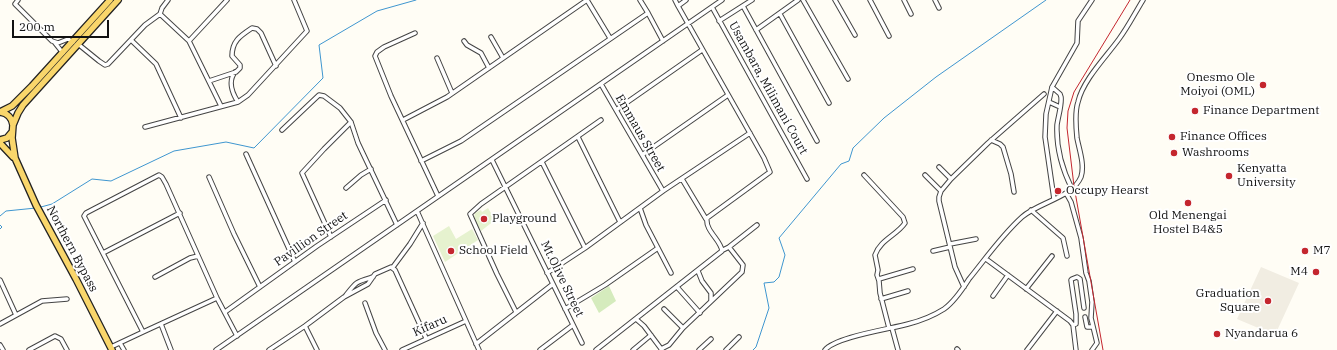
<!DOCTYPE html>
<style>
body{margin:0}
#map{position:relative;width:1337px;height:350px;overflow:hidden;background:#fffdf5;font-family:"IBM Plex Serif",serif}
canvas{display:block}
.scale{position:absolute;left:12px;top:20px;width:97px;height:18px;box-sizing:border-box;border:2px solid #111;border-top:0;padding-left:5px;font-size:12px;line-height:14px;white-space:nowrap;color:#111;-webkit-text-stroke:3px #fff;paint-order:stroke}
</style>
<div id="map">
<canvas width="1337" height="350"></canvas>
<div class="scale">200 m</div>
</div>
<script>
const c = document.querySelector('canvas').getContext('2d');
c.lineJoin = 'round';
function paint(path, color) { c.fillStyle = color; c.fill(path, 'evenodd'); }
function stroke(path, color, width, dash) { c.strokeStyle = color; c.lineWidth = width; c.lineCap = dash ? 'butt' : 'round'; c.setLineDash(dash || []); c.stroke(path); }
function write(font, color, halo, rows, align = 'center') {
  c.font = font + ' "IBM Plex Serif",serif'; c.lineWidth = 4; c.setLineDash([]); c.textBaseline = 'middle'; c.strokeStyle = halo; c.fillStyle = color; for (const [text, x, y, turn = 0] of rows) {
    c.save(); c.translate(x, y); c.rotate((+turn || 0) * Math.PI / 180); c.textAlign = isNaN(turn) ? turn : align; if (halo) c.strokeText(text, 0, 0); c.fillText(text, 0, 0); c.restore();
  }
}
const green = new Path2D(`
 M609,286L616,301L599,313L591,298Z`);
const pitch = new Path2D(`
 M488,208L495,220L481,231L474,218L475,213L481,210L482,212Z
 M449,226L456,239L472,229L478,240L445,262L433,236Z`);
const plaza = new Path2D(`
 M1261,267L1299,283L1275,335L1237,319Z`);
const stream = new Path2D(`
 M41,207L52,204L92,179L111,181L174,151L226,142L254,148L323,78L319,45L377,11L416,0
 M0,216L6,211L36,208
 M0,225L2,227L0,229
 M753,350L756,347L769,308L764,283L774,282L779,277L785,255L779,238L841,164L849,161L853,148L884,118L936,77L1046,0`);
const street = new Path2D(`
 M18,0L15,4L52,41L58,43L68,39L73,42
 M640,0L648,13
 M675,0L678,6
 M803,0L848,79
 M835,0L855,35
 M870,0L889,36
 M904,0L911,14
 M935,0L939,8
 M743,6L817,141
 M712,7L807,179
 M160,14L189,41L221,106
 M780,14L829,103
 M719,21L752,0
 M756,30L798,0
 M415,33L384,47L377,52L375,56L391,96L438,196
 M491,37L503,58
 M131,40L156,64L181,118
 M189,41L227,0
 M464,41L467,45L481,53L489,68
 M55,43L63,53
 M78,44L99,61L105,65L108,64L145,25L160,14L162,8L168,0
 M437,58L452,93
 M209,81L236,72L240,68V65L232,56C232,41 240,36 252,28L257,29L261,33L276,66
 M601,84L663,191
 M1052,87L1060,94L1061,97C1062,105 1058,117 1057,125C1056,148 1062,169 1072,189
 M238,102L248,95L307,31L294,0
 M1049,102L1060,107
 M616,110L702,50
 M403,120L447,97L587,0L610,38
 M145,127L238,102C232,93 228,81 235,72
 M282,130L319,95L324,96L340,108L351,122L358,143L397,225
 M578,137L620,222
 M991,140L1000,144L1003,147L1011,174L1014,192
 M246,154L295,262
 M642,155L728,95
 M492,160L582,343
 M421,161L461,141L648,13L663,41
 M542,162L585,248
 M939,167L951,179
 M864,175L903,217L905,223C897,235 880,240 875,255L878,270L877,275L879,281L880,293L889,328
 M925,175L941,191
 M209,177L234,234L260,287
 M682,179L706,219
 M346,188L361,175L371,169
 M1066,193L1071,202L1081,238L1086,273L1089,281L1092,302L1091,318L1097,343L1092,350
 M1054,199L1045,137L1046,114L1052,87L1077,43L1078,21L1092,0
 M640,208L646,225L671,273
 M1031,210L1063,238L1067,256
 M417,211L479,350
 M331,237L302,173L324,149L351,122
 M950,244L976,239
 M729,247L757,225
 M933,251L950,247
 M103,253L180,213
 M986,259L1070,321L1073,325L1076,350
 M393,267L410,244L423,223
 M698,271L702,281L711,293V301
 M547,273L585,248L663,191L750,133
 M155,277L190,258L198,256
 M879,279L913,269
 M0,280L16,315
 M677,287L700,313
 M964,287L955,267L939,201V197L941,191L951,179L988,143L1044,94
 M1026,289L1052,256
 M346,295C357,281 356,282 373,277
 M993,296L1008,275
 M881,299L908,291
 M365,303L376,333L385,350
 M565,309L605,285L658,248
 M664,309L683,328
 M225,312L317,246L386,200
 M516,312L497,274L470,214L481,204L601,120
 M1085,317L1087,327H1093
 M636,319L644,326L662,350
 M0,324L42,301L67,299
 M161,324L171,350
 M1073,325L1076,324V314L1071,280L1072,279L1077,277L1080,279L1084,308
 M305,326L317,350
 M892,328L898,350
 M143,332L217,298
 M120,343L124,350
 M476,344L553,284
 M0,345L3,350
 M111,347L143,332L84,216L86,213L159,175L162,177L166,184L217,298L237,336
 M661,349L669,345L683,328L742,272L743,265L729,247L723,250
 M957,349L958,350
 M29,350L55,336L61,339L67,350
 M216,350L722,0
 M269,350L305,326L344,297L368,284L375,274L391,267L395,270L426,338
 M402,350L466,321
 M540,350L573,325
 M596,350L722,251C721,240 705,231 707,218L770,172L764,158L678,6L686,0
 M633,350L651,335
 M699,350L711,339
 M726,350L739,337
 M825,350C835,337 890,329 908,324C920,321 933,316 944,309C954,302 962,290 969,279C986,258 1002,235 1022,217C1039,202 1072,198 1081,177C1085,165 1079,149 1077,138C1076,128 1075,111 1078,102C1083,80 1106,57 1119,39C1128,27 1135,13 1143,0
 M1027,350L1057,311`);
const primary = new Path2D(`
 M0,112L12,106L32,86L110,0
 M0,112C7,113 12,118 13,125
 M0,140L7,138L12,132
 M0,143L13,157
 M112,350L76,279L36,205L15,158L12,138L13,125L18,113L23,105L118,0`);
const rail = new Path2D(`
 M1103,350L1074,186L1067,128L1068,111L1074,92L1130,0`);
const markers = [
 [1263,85,4,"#c4262e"],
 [1195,111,4,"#c4262e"],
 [1172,137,4,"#c4262e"],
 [1174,153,4,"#c4262e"],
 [1229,176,4,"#c4262e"],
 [1058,191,4,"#c4262e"],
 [1188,203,4,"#c4262e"],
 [484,219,4,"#c4262e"],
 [451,251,4,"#c4262e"],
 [1305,251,4,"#c4262e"],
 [1316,272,4,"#c4262e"],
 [1268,301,4,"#c4262e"],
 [1217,334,4,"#c4262e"]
];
const poiNames = [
 ["Onesmo Ole",1255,78,"right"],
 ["Moiyoi (OML)",1255,92,"right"],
 ["Finance Department",1203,111],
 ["Finance Offices",1180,137],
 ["Washrooms",1182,153],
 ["Kenyatta",1237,169],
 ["University",1237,183],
 ["Occupy Hearst",1066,191],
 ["Old Menengai",1188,216,"center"],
 ["Hostel B4&5",1188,230,"center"],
 ["Playground",492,219],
 ["School Field",459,251],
 ["M7",1313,251],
 ["M4",1308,272,"right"],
 ["Graduation",1260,294,"right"],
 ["Square",1260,308,"right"],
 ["Nyandarua 6",1225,334]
];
const streetNames = [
 ["Usambara, Milimani Court",768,88,61],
 ["Emmaus Street",640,133,60],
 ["Pavillion Street",311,239,-35],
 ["Northern Bypass",72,249,62],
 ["Mt.Olive Street",562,279,64],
 ["Kifaru",430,326,-24]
];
paint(green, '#d5ebbd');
paint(pitch, '#e6f2cf');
paint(plaza, '#f1ede2');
stroke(stream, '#3f96cf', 1);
stroke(street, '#444', 5.5);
stroke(primary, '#222', 8);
stroke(street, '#fff', 3.5);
stroke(primary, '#f9d66b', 5.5);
stroke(rail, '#c4262e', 1);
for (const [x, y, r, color] of markers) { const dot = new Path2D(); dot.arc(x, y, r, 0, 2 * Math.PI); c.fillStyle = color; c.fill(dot); stroke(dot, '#fff', 1.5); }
write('12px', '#111', '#fff', poiNames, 'left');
write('12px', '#111', '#fff', streetNames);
</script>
